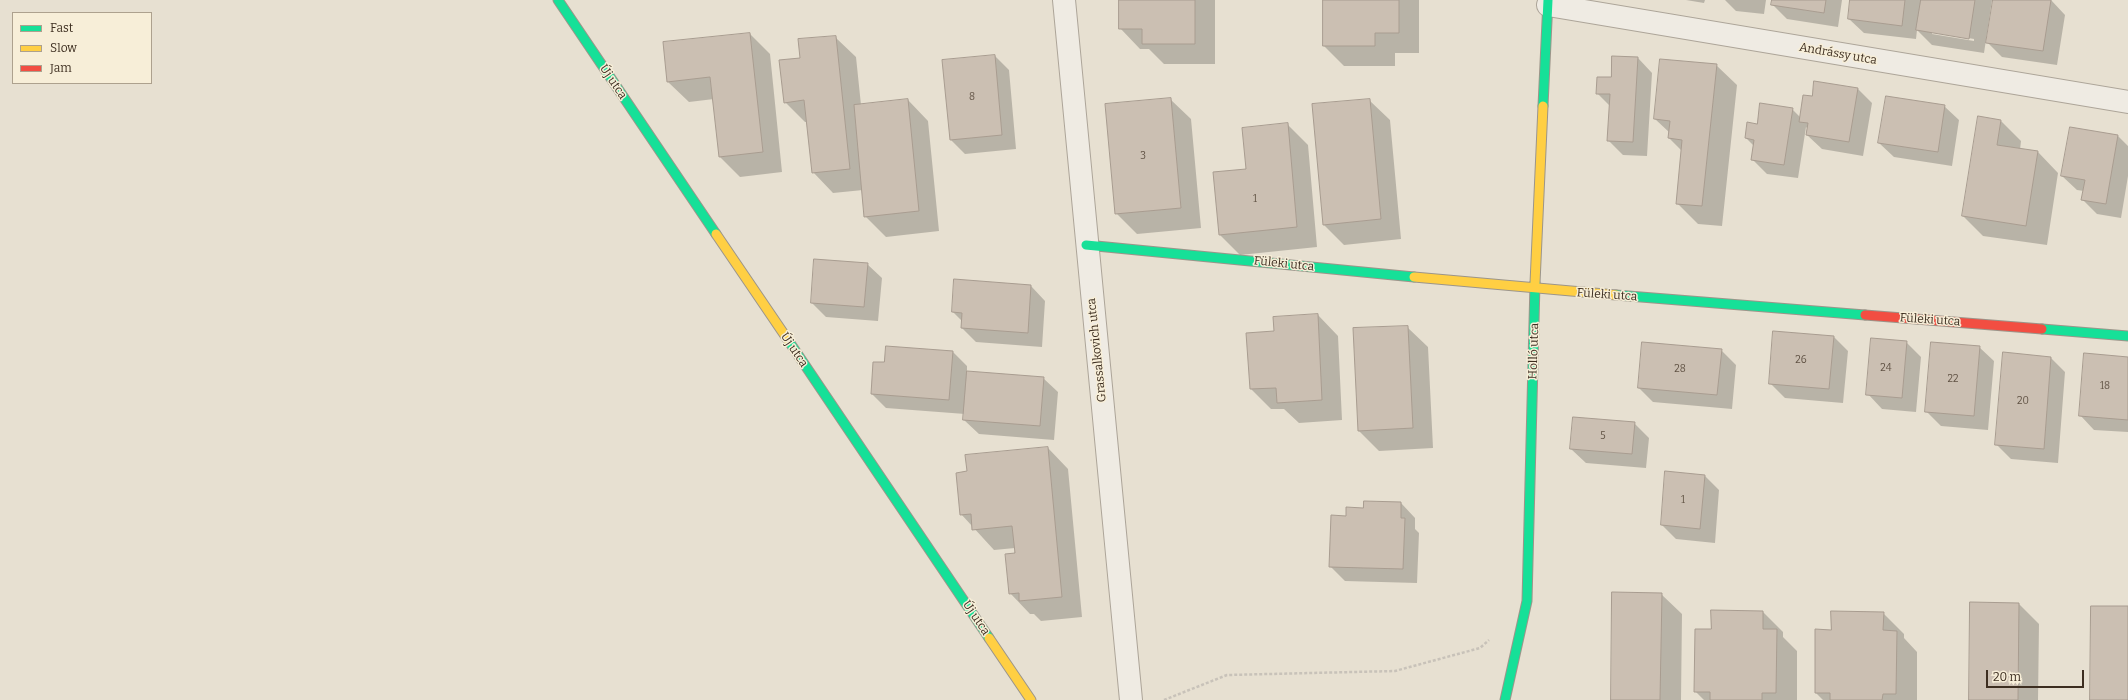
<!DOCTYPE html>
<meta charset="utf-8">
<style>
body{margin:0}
#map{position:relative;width:2128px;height:700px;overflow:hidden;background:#e7e0d1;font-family:Bitter,serif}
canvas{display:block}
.legend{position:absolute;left:12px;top:12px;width:140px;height:72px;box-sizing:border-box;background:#f7eed8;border:1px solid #ada18e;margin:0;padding:5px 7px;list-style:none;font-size:12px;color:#3d2e20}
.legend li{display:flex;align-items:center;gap:8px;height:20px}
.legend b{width:20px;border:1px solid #ada18e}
.scale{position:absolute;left:1986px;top:670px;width:98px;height:18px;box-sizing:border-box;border:2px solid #3d2e20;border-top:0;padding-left:5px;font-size:12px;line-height:14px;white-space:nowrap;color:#3d2e20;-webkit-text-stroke:3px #f7eed8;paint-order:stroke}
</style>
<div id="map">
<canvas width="2128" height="700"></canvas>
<ul class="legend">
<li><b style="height:5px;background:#16e098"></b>Fast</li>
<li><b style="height:5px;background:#ffcf43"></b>Slow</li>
<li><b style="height:5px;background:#f24e42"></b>Jam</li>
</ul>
<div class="scale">20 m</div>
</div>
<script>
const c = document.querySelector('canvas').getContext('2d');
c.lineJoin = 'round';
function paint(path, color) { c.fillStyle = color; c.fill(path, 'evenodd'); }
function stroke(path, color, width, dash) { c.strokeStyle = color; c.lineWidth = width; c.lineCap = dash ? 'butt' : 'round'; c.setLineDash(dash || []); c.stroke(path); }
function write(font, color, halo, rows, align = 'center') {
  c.font = font + ' Bitter,serif'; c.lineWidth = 3; c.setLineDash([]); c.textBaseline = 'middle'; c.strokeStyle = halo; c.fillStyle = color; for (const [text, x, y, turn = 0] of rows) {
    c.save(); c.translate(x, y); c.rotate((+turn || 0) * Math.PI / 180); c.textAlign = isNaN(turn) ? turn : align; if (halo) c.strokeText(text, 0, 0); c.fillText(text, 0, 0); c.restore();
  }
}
const shadow = new Path2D(`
 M1120,0H1215V64H1164L1149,49H1140L1120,28Z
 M1324,0H1419V53H1395V66H1344L1324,46Z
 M1686,0H1705L1704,3Z
 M1725,0H1766L1764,14L1736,11Z
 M1773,0H1842L1838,27L1787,19L1773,5Z
 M1851,0H1992L1984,53L1932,45L1917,30L1916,39L1864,33L1849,19ZM1932,32L1974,39V41L1932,34Z
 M1994,0H2051L2065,15L2057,65L2002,57L1987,42Z
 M750,34L770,54L782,172L740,177L720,157L714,99L689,102L668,82Z
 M835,37L856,57L861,105L908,100L928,121L939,231L886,237L865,216L863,190L833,193L813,172L807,122H805L785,102L801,59Z
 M995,56L1009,70L1016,149L965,154L951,140Z
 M1638,58L1652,73L1647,156L1623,155L1608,140L1610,106L1597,93L1612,78Z
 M1716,65L1737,85L1722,226L1698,224L1677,203L1682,151L1669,138L1670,133L1655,119Z
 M1858,89L1872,103L1863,156L1822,149L1807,135L1808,129L1806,127L1798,178L1767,174L1752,159L1754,146L1746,138L1758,125L1792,109L1801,118L1813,97Z
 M1170,99L1191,119L1201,228L1137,234L1116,213Z
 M1369,100L1390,120L1401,239L1344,245L1324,225Z
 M1944,106L1959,120L1952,166L1894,157L1879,143Z
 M2001,121L2021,141L2020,150L2038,152L2058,173L2047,245L1983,236L1963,216Z
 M1287,124L1308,145L1317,247L1240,255L1220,235Z
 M2071,128L2118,136L2128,146V176L2121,218L2097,214L2082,199L2084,191L2077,190L2062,176Z
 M867,264L882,278L878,321L826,317L812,303Z
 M1031,286L1045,301L1042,347L976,342L962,328V321L953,312Z
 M1318,315L1338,336L1342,420L1299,423L1284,409H1271L1251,389L1275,332Z
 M1407,327L1428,347L1433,448L1379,451L1359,431Z
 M1834,337L1848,351L1843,403L1785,398L1770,383Z
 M1906,342L1921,357L1916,412L1882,409L1868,394Z
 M1979,347L1994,361L1988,430L1941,426L1926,411Z
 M1721,350L1736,365L1732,409L1653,402L1639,388Z
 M953,352L967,366V372L1043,378L1058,392L1054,440L979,434L964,420L965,414L886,408L872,394L885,363Z
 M2004,354L2051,358L2065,372L2058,463L2011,459L1996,444Z
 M2128,358V432L2094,430L2080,415Z
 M1634,423L1649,438L1646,468L1586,463L1571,449Z
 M1048,448L1068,469L1082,617L1041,621L1034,614H1030L1010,593L1015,548L994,550L961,514L968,472Z
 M1705,476L1719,490L1715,543L1676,539L1662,525Z
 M1401,503L1415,518V529L1419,533L1417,583L1345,581L1330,566L1347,517L1364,509Z
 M1661,594L1682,614L1681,700H1612Z
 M2019,604L2039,624L2038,700H1970Z
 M1763,612L1783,632V637L1797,651V700H1704L1695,691L1712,630Z
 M1883,613L1904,634V638L1917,652V700H1823L1816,693L1832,631Z`);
const building = new Path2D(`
 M1119,0H1195V44H1142V29H1119Z
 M1323,0H1399V33H1375V46H1323Z
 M1772,0H1826L1824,13L1771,5Z
 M1850,0H1905L1902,26L1848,19Z
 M1921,0H1975L1969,39L1916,30Z
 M1993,0H2051L2043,51L1986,43Z
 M750,33L763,152L719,157L710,77L667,82L663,42Z
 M836,36L850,169L812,173L804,100L784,103L779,60L800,58L798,39Z
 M995,55L1002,135L950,140L942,60Z
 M1612,56L1638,57L1633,142L1607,141L1610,94H1596L1597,77H1611Z
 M1660,59L1717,64L1702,206L1676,204L1682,140L1668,138L1670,121L1654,119Z
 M1814,81L1858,88L1849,142L1806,135L1808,123L1799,122L1803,95L1812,96Z
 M1886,96L1945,105L1938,152L1878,143Z
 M1171,98L1181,208L1115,214L1105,104Z
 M908,99L919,211L864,217L854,105Z
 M1370,99L1381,219L1323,225L1312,104Z
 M1760,103L1793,108L1784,165L1751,160L1754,140L1745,138L1747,122L1757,124Z
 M1978,116L2001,120L1997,145L2038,151L2026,226L1962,216Z
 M1288,123L1297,227L1219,235L1213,172L1246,169L1242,128Z
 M2070,127L2118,135L2106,204L2081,200L2085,180L2061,176Z
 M814,259L868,263L864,307L811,303Z
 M954,279L1031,285L1028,333L961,328L962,313L952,312Z
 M1318,314L1322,400L1277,403L1276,388L1250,389L1246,333L1274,331L1273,317Z
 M1408,326L1413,428L1358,431L1353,328Z
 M1773,331L1834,336L1829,389L1769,384Z
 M1871,338L1907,341L1902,398L1866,395Z
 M1642,342L1722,349L1717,395L1638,388Z
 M1931,342L1980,346L1974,416L1925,412Z
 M886,346L953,351L949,400L871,394L873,362H884Z
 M2003,352L2051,357L2044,449L1995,445Z
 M2084,353L2128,357V420L2079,416Z
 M967,371L1044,377L1040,426L963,420Z
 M1573,417L1635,422L1632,454L1570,449Z
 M1048,447L1062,597L1019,601V593L1009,594L1005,554L1015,553L1012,526L972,530L971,514L960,515L956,473L967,471L965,455Z
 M1665,471L1705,475L1700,529L1661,525Z
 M1364,501L1401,502V518H1405L1403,569L1329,567L1331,515L1346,516V507L1363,508Z
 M1612,592L1662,593L1660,700H1611Z
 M1970,602L2019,603L2018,700H1969Z
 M2091,606H2128V700H2090Z
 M1711,610L1763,611V629H1777L1776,693H1762V700H1710V692H1694L1695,629H1711Z
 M1831,611L1884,612L1883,630L1897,631L1896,694H1883L1882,700H1830V693H1815V629L1831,630Z`);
const path = new Path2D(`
 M1164,700L1227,675L1395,671L1480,648L1489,640`);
const street = new Path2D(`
 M1064,0L1131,700
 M1548,5L2128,102`);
const fast = new Path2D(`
 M558,0L716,234
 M1543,106L1548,0
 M1086,245L1414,277
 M1616,295L1865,315
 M2042,329L2128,336
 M788,340L989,638
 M1505,700L1527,601L1535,283`);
const slow = new Path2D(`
 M716,234L788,340
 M1414,277L1616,295
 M1535,283L1543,106
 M989,638L1031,700`);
const jam = new Path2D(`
 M1865,315L2042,329`);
const numberNames = [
 ["8",972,97],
 ["3",1143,156],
 ["1",1255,199],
 ["26",1801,360],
 ["24",1886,368],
 ["28",1680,369],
 ["22",1953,379],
 ["18",2105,386],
 ["20",2023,401],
 ["5",1603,436],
 ["1",1683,500]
];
const streetNames = [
 ["Andrássy utca",1838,54,10],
 ["Új utca",613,82,56],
 ["Füleki utca",1284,264,6],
 ["Füleki utca",1607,295,4],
 ["Füleki utca",1930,320,4],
 ["Új utca",794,350,56],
 ["Grassalkovich utca",1097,350,-96],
 ["Holló utca",1534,351,-88],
 ["Új utca",976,618,56]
];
paint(shadow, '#0003');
paint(building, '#cbbfb2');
stroke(building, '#a89c90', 1);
stroke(street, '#ada599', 24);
stroke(fast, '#9c958a', 11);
stroke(slow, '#9c958a', 11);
stroke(jam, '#9c958a', 11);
stroke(path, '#c8c2b9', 2.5, [3, 2]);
stroke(street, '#efebe3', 22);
stroke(fast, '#16e098', 9);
stroke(slow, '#ffcf43', 9);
stroke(jam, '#f24e42', 9);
write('10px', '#605244', null, numberNames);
write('12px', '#3d2e20', '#f7eed8', streetNames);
</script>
